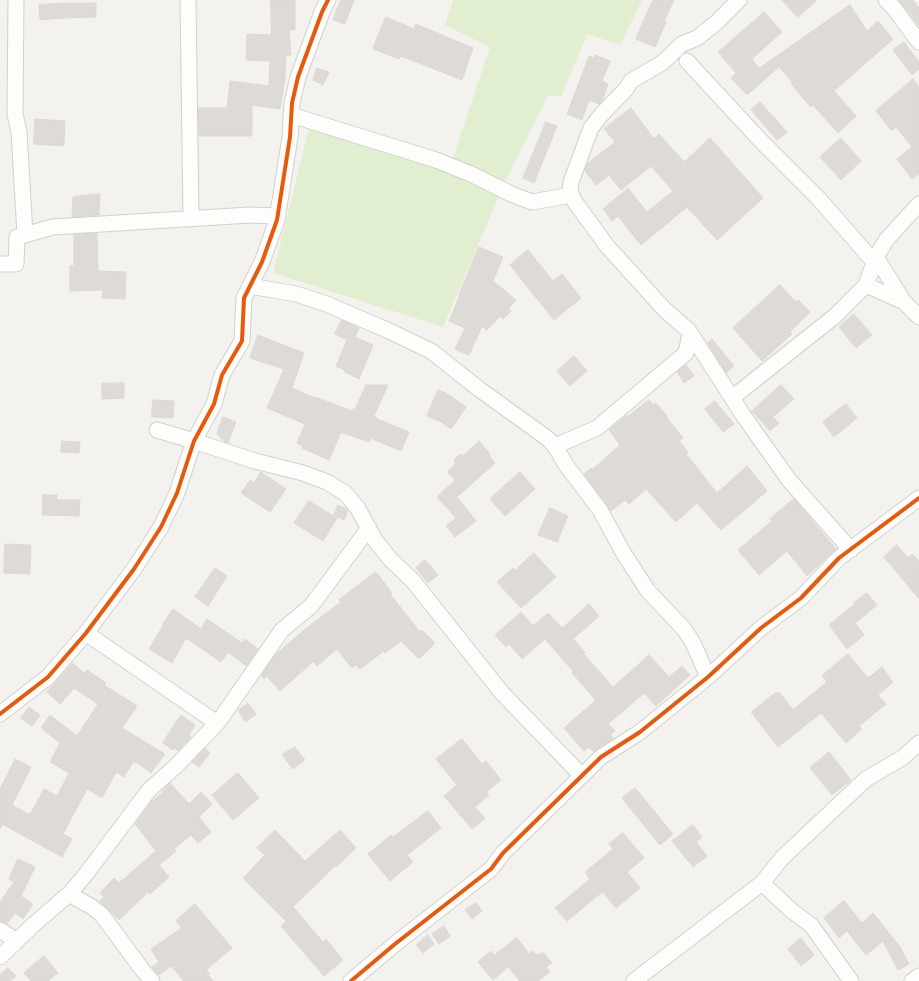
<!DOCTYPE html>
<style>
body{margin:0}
canvas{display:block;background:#f4f2ee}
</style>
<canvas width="919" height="981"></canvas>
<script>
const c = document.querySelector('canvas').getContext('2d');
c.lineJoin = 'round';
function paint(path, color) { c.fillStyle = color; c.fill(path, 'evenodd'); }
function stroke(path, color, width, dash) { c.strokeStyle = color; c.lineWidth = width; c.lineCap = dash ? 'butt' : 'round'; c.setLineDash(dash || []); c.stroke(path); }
const green = new Path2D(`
 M453,0H642L620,45L587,34L561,97L548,95L505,182L443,327L273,273L310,124L448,173L490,47L445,25Z`);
const building = new Path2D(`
 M271,0H295V30H289L291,55H286L285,78L280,109L252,105V136H199L198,108H227L230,81L269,86L270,61L246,60L247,34L271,35Z
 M341,0H354L345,24L333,20Z
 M653,0H674L664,21L666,22L655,47L636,39Z
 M782,0H817L798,17Z
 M899,0H913L919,8V25Z
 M63,3H96V17L64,18L40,20L39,5Z
 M850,5L867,31L878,21L893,39L834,91L856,116L838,133L813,105L811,107L791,84L793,83L779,67L747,95L731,78L736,73L718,52L764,12L782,32L752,59L759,68Z
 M386,17L414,29L416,24L473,48L462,80L401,56L399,59L373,49Z
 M904,42L919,62V69L912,75L893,50Z
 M595,55L610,61L602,81L608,84L602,101L599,104L589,100L582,120L567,114L589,56L594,58Z
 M317,68L329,72L323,85L313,80Z
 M913,79L919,87V174L912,179L897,159L912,147L896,127L892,131L876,111Z
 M760,102L787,132L777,140L751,110Z
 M631,108L654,139L659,134L684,162L710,138L763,198L717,240L687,207L641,245L618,216L612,221L603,209L628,188L647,212L673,191L651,166L621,190L609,175L596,185L585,171L587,164L615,142L604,129Z
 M35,119L65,121L64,146L34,144Z
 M546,122L557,126L534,183L523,178Z
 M841,138L861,161L841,180L820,157Z
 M100,194L99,215L72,217L73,197Z
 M97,233L98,271L126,272L125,299L102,298L103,290L70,291V266H74V235Z
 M479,247L503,257L493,281L516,300L508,309L511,311L503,319L500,316L487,330L482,326L469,355L455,349L465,328L449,321L460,295H459Z
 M528,250L553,281L562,274L581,298L554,320L510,265Z
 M780,285L796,302L798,300L810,312L790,332L792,334L762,361L733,328Z
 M854,314L872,335L856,348L839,327Z
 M342,320L359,328L355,337L373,345L359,379L345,372V370L336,366L347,340L335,334Z
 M258,335L304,353L292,388L315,398V397L352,411L353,409H355L366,385H388L374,416L377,418V419L409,432L401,451L370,438L369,442L341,432L329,460L302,448L303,446L297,443L305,424L267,408L284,369L250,358Z
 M712,339L734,366L726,373L708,343Z
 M574,356L587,371L570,386L557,371Z
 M686,365L694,376L684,383L677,372Z
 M124,383V398L102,399V384Z
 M781,385L794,399L773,417L779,423L770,431L752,411Z
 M438,390L446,393L466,407L451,429L441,422L427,416Z
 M153,400L174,401L173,418L152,417Z
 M649,400L653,405L656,403L668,417L667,418L683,438L679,441L688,452L686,454L717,493L747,466L767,491L721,530L697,503L676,522L646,489L629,504L625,500L611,511L584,474L591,468L592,470L620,445L609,430L627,415L628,416Z
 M715,401L734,424L723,432L705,409Z
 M846,404L857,418L834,437L823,422Z
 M223,417L236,422L228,443L225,442L217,434Z
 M62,441L80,442L79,453L61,452Z
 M479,441L490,454L489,456L495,463L457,497L476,521L455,537L446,526L456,518L437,497L455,480L447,472L456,464L454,460L460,454L463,456Z
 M261,472L286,489L270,512L241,493L250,480L254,483Z
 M520,472L535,489L505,516L490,499Z
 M43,495H57V500H80L79,516L43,515Z
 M794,499L836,549L807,576L787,551L759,575L738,550L772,521L770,519Z
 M309,501L337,518L323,541L294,523Z
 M338,505L348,510L344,520L334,515Z
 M550,508L568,516L557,542L538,535Z
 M5,544L31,545L30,574L4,573Z
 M897,545L908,558L913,554L919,562V599L884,557Z
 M534,553L556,577L521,608L497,582L513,568L515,570Z
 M425,560L438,575L428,583L416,568Z
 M215,568L227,576L208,606L195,597Z
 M376,572L392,593L390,594L420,632L422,630L435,643L419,659L401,641L385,653L384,651L360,669L356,665L352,668L337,649L317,666L314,661L280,691L267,676L264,679L261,676L275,655L304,630L341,602L339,600Z
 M867,593L877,605L855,623L864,635L847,649L829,625L855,604L854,603Z
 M589,604L599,616L573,639L585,652L583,653L613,687L649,655L669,677L682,666L690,675L656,706L644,693L608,724L615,731L610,735L613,738L594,752L589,747L584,751L564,728L596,700L572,673L573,671L545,639L522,659L509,644L506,647L495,635L521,612L533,626L548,613L562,628Z
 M173,609L201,629L207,619L242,643L245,639L258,649L246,666L228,652L221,662L186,638L172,663L149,649L164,624H163Z
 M848,654L868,678L882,667L893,682L878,695L886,704L859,726L862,729L846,743L821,713L778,747L751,712L775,693H780L793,710L827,682L822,676Z
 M73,663L84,673L87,670L106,683L104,685L137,706L122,728L165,754L151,773L136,762L135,763L133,762L124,777L116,772L102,798L87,789L63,834L72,839L62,857L2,824L0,829V789L15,759L31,767L12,805L30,815L44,789L57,796L69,773L50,762L60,743L41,728L50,715L77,736L98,704L74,688L60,704L47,692Z
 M248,703L256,714L246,722L238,711Z
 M29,707L40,715L32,726L21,718Z
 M181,715L195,725L189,735L191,737L178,751L175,748L173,750L163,743Z
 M462,739L482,764L486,761L501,780L486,792L489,795L475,807L485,818L472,829L444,796L457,785L436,759Z
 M295,747L305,760L293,769L282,755Z
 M205,748L210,753L199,767L192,762Z
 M829,752L851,780L832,795L810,768Z
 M238,773L259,798L233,820L212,795Z
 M170,783L189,804L201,792L212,804L199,817L211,832L198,843L191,835L174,849L176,851L159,865L169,877L150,894L148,892L119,920L100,901L104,897L100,893L114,878L119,883L156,851L135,824L152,801L163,792L162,791Z
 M635,788L673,834L660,845L622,798Z
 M428,811L441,828L407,855L413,862L390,881L368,854L391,835L393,837Z
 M693,825L702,837L696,842L707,856L693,867L672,841Z
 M275,830L305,861L340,830L356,848L336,867L335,866L293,907L323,942L326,939L343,960L324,976L281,926L286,921L243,878L265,855L257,848Z
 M623,833L644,858L627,872L640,888L616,908L603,892L601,893L567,921L555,908L590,879L585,872L613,849L609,844Z
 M18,859L35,867L21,896L33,904L23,919L15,913L7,924L0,921V902L14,882L9,879Z
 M844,901L862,923L873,913L900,947L909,964L898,970L883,941L866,955L847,931L839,938L824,918Z
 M476,903L482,911L472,919L465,910Z
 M195,904L232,948L206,970L210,974L208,975L213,981H184L171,966L159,975L152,967L159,962L151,949L182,928L176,921Z
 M444,926L450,936L439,944L432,934Z
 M428,935L434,944L423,953L416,945Z
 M517,938L529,954L533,951L536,955L544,953L552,963L546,967L550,972L538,981H520L508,967L493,980L478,962L491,951L494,955Z
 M801,938L814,955L801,966L788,949Z
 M44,956L58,973L48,981H31L24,973Z
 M8,968L16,976L10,981H0V975Z`);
const street = new Path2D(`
 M16,0L15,114L19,132L25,235
 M188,0L191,219
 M739,0L716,23L697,38L682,44L662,63L631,81L626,89L601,115L591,128L571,182L570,192L575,202L607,246L664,309L689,331L743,415L789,480L851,550
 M886,0L893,7L919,42
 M687,61L760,140L819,199L874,262
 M291,115L436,160L471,174L511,194L532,202L571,195
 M876,257L904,302L919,317
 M0,264H16L17,237L53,227L250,215L278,216
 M866,285L904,302
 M250,286L296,294L324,303L387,330L431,351L479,389L547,438L555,446L566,465L600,510L624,554L648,591L684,629L693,643L708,677
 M732,398L835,316L866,285L876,257L887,239L919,204
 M157,430L194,441L255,461L303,473L327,482L345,493L357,507L375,540L390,559L413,581L502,693L582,776
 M555,446L597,428L686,353L690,334
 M86,633L217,723
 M0,714L48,677L86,633L134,569L161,527L177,493L194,441L214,404L222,375L242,341L244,298L262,262L277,220L290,137L292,103L298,77L322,12L328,0
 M762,883L792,911L811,925L851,981
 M69,894L92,907L102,915L141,968L152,981
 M0,930L17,941
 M0,957L32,926L69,894L86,874L149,790L176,766L219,721L282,630L311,606L369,528
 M351,981L395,944L491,869L503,853L601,757L640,732L708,677L761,628L801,598L839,558L919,498
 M634,981L762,883L782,858L866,779L902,758L919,743
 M912,981L919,976`);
const cycleway = new Path2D(`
 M0,714L48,677L86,633L134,569L161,527L177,493L194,441L214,404L222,375L242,341L244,298L262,262L277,220L290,137L292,103L298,77L322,12L328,0
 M351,981L395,944L491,869L503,853L601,757L640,732L708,677L761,628L801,598L839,558L919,498`);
paint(green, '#e1eecf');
paint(building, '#dedbd6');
stroke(building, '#dcd9d4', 1);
stroke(street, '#d2d0cb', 17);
stroke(street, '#fdfdfc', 15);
stroke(cycleway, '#e8590c', 4);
</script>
